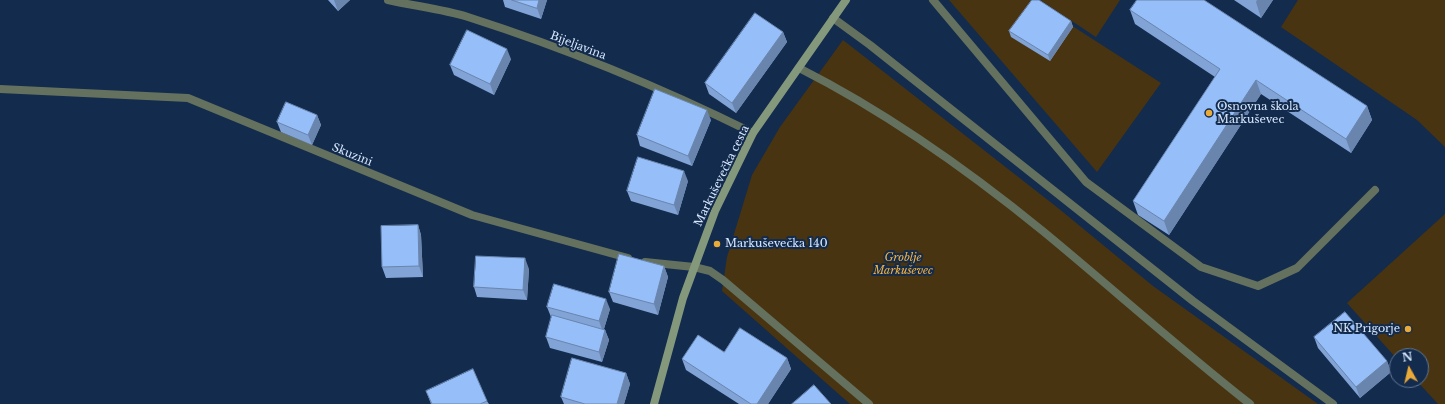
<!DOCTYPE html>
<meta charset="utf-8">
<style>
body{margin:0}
#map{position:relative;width:1445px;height:404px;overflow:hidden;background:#132b4d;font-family:"Libre Baskerville",serif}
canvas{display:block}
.north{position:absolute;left:1389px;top:348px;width:40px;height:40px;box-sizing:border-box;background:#132b4d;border:1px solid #627794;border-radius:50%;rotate:352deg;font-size:11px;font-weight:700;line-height:16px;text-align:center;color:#d8e8fe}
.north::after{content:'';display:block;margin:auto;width:14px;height:18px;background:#eaaa39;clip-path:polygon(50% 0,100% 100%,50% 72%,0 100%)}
</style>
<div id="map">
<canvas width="1445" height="404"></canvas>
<div class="north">N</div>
</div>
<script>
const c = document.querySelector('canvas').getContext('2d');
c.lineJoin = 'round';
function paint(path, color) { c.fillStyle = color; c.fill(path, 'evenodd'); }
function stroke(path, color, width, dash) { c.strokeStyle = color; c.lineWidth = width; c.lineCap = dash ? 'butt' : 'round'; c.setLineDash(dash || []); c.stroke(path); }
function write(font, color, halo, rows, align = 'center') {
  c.font = font + ' "Libre Baskerville",serif'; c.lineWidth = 4; c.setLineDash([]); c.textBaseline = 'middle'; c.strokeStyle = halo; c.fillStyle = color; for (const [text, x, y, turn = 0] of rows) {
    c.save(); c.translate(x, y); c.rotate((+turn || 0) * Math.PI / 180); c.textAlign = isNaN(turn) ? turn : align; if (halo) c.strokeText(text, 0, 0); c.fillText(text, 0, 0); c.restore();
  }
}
const green = new Path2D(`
 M949,0H1032L1161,83L1097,172Z
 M1040,0H1120L1096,37Z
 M1298,0H1445V147L1417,120L1281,27Z
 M843,40L1058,208L1153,286L1318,404H850L722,291L727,257L752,175L780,127Z
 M1445,214V404H1438L1416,380H1421V356H1397V359L1347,303Z`);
const lane = new Path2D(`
 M933,0L1086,182L1201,267L1258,286L1297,268L1375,190
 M833,18L870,45L1193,301L1333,404
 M799,68C886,112 968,170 1044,232C1113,289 1180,349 1250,404
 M694,267L710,271L723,280L869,404`);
const street = new Path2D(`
 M388,0C414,6 442,9 468,17C565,48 662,88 753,133
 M0,89L188,98L472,215L628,258
 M645,262L694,267`);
const secondary = new Path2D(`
 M654,404L683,298L715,211L753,133L846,0`);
const wall = new Path2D(`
 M328,0H350L338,11Z
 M503,0H547L541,19L505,7Z
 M1234,0H1273L1261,18Z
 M1130,10L1367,106L1372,120L1351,153L1261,94L1169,235L1138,215L1133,201L1215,77L1135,24Z
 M1071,21L1073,27L1050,61L1011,37L1009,31Z
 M783,32L787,42L736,113L709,94L705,83Z
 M511,59L494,95L454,75L450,65Z
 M317,115L321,125L312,145L281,132L277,122Z
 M711,120L692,166L640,146L637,135Z
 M688,181L678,215L631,201L627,191Z
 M418,225L421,235L423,277L386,278L382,267Z
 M664,266L668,277L658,315L613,302L609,292Z
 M529,269L527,300L477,297L474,287Z
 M547,307L610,309L604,329L605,330L609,340L602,362L550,348L546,337L552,317H551Z
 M1314,337L1387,361L1391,372L1360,398L1318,348Z
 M724,352L787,358L791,369L768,404H739L686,370L682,359Z
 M626,373L630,384L624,404H564L561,397Z
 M426,391L487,401L489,404H431Z`);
const shadedWall = new Path2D(`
 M334,0H350L338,11Z
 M539,0H547L541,19L537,8Z
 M1257,0H1273L1261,18L1256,2Z
 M1071,21L1073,27L1050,61L1048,55Z
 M783,32L787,42L736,113L732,103Z
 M507,49L511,59L494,95L490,84Z
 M1256,80L1261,94L1169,235L1164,221Z
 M1367,106L1372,120L1351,153L1346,139Z
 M707,110L711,120L692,166L688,156Z
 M317,115L321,125L312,145L308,135Z
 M684,171L688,181L678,215L674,205Z
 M418,225L421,235L423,277L419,266Z
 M525,258L529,269L527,300L523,290Z
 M664,266L668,277L658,315L654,304Z
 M606,299L610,309L603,332L599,321Z
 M605,330L609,340L602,362L599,352Z
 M787,358L791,369L768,404H757Z
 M1387,361L1391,372L1360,398L1356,387Z
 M626,373L630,384L624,404H617Z`);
const building = new Path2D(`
 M512,0H539L537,8Z
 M1032,0H1039L1071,21L1048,55L1009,31Z
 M1137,0H1204L1367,106L1346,139L1256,80L1164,221L1133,201L1220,69L1130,10Z
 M755,13L783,32L732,103L705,83Z
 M467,30L507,49L490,84L450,65Z
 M655,89L707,110L688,156L637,135Z
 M286,102L317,115L308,135L277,122Z
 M638,157L684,171L674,205L627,191Z
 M418,225L419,266L382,267L381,226Z
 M619,254L664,266L654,304L609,292Z
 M476,256L525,258L523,290L474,287Z
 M554,284L606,299L599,321L547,307Z
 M1345,312L1387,361L1356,387L1314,337Z
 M552,315L605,330L599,352L546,337Z
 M740,328L787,358L757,404H751L682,359L698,335L724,352Z
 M572,358L626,373L617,404H585L561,397Z
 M473,369L487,401L480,404H432L426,391Z
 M814,385L831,404H792Z`);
const markers = [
 [1209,113,4,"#eaaa39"],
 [717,244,4,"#eaaa39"],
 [1408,329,4,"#eaaa39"]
];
const streetNames = [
 ["Bijeljavina",578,46,21],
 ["Skuzini",352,155,22],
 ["Markuševečka cesta",722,176,-64]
];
const poiNames = [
 ["Osnovna škola",1217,107],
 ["Markuševec",1217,120],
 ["Markuševečka 140",725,244],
 ["NK Prigorje",1400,329,"right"]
];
const parkNames = [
 ["Groblje",903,258],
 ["Markuševec",903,271]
];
paint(green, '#493411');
stroke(lane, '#64715f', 8);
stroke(street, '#64715f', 8);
stroke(secondary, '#84987c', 8);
paint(wall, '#81a3d5');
paint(shadedWall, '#6985ae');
paint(building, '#96bef8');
stroke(building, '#6985ae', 1);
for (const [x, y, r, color] of markers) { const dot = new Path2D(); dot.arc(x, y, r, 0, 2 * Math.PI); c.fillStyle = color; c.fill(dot); stroke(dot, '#132b4d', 1.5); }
write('11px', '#d8e8fe', '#132b4d', streetNames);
write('11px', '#d8e8fe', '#132b4d', poiNames, 'left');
write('italic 11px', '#f6b33e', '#132b4d', parkNames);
</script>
